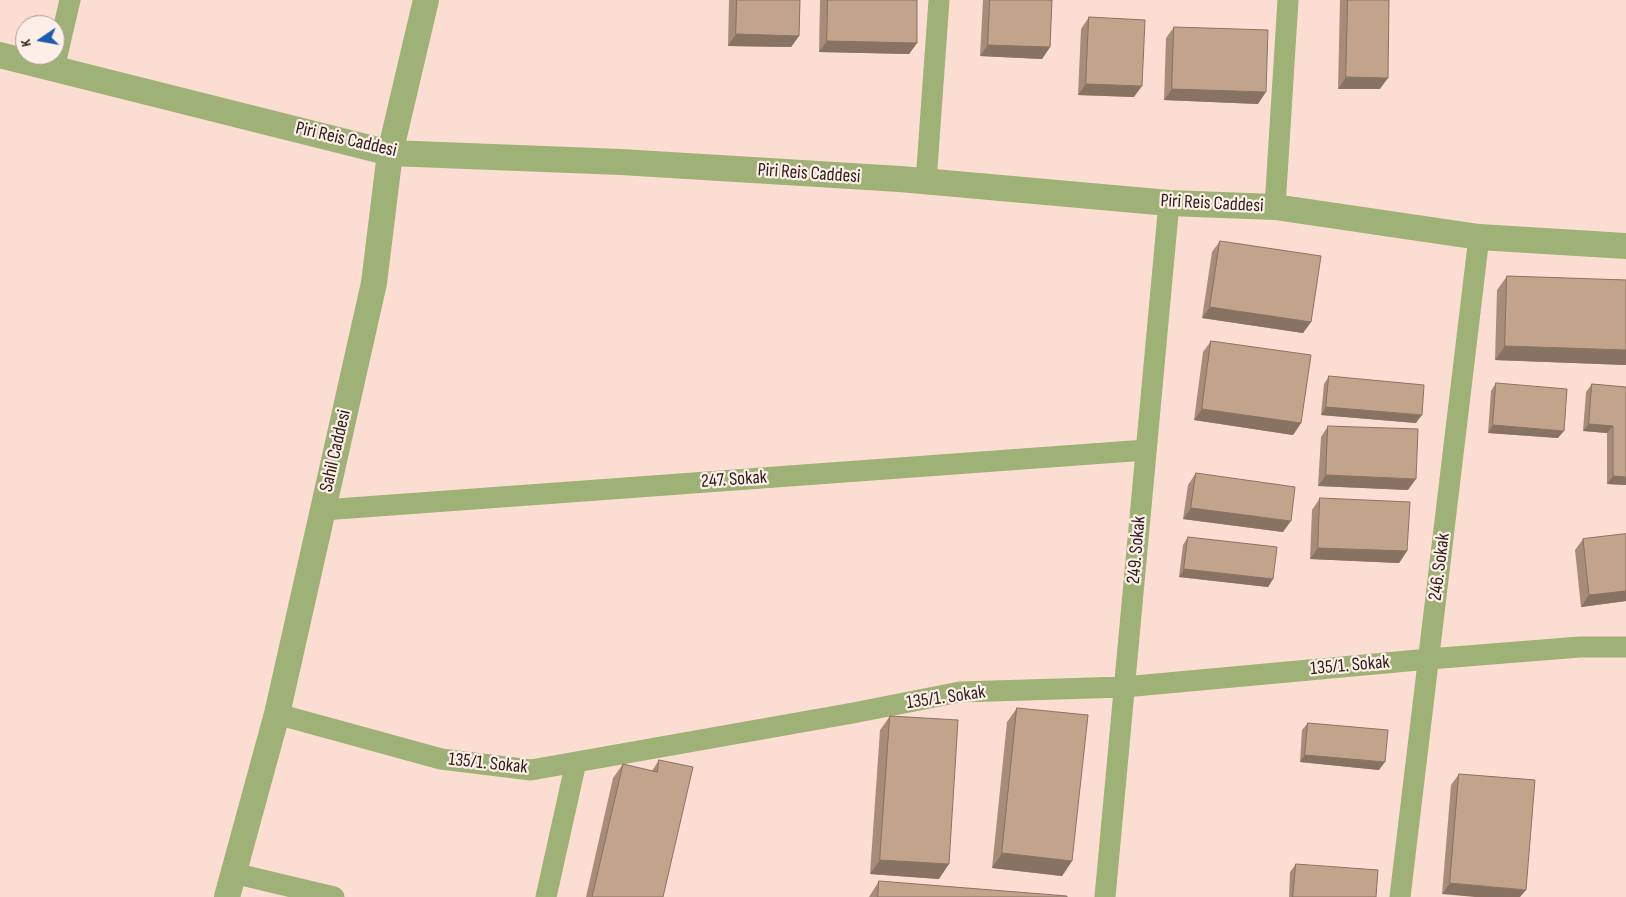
<!DOCTYPE html>
<style>
body{margin:0}
#map{position:relative;width:1626px;height:897px;overflow:hidden;background:#fcddd1;font-family:"Sofia Sans Condensed",sans-serif}
canvas{display:block}
.north{position:absolute;left:15px;top:15px;width:50px;height:50px;box-sizing:border-box;background:#feeee8;border:1px solid #aa9b95;border-radius:50%;rotate:258deg;font-size:14px;font-weight:700;line-height:20px;text-align:center;color:#2c1e19}
.north::after{content:'';display:block;margin:auto;width:18px;height:22px;background:#1a5cad;clip-path:polygon(50% 0,100% 100%,50% 72%,0 100%)}
</style>
<div id="map">
<canvas width="1626" height="897"></canvas>
<div class="north">K</div>
</div>
<script>
const c = document.querySelector('canvas').getContext('2d');
c.lineJoin = 'round';
function stroke(path, color, width, dash) { c.strokeStyle = color; c.lineWidth = width; c.lineCap = dash ? 'butt' : 'round'; c.setLineDash(dash || []); c.stroke(path); }
function paint(path, color) { c.fillStyle = color; c.fill(path, 'evenodd'); }
function write(font, color, halo, rows, align = 'center') {
  c.font = font + ' "Sofia Sans Condensed",sans-serif'; c.lineWidth = 4.5; c.setLineDash([]); c.textBaseline = 'middle'; c.strokeStyle = halo; c.fillStyle = color; for (const [text, x, y, turn = 0] of rows) {
    c.save(); c.translate(x, y); c.rotate((+turn || 0) * Math.PI / 180); c.textAlign = isNaN(turn) ? turn : align; if (halo) c.strokeText(text, 0, 0); c.fillText(text, 0, 0); c.restore();
  }
}
const minor = new Path2D(`
 M54,69L70,0
 M926,182L939,0
 M1275,207L1288,0
 M323,510L1146,450
 M277,714L441,759L531,770L853,713L960,692L1124,687L1429,659L1580,647H1626
 M233,873L334,897
 M546,897L576,762
 M1105,897L1169,203
 M1400,897L1479,237`);
const tertiary = new Path2D(`
 M0,55L390,153L621,162L900,179L1169,203L1275,207L1479,237L1626,246
 M227,897L277,714L374,283L390,153L426,0`);
const wall = new Path2D(`
 M729,0H800L799,36L791,47L728,46Z
 M820,0H917V43L909,54L819,52Z
 M983,0H1052L1050,47L1042,59L980,56Z
 M1340,0H1389L1380,89H1338Z
 M1089,17L1134,97L1078,95L1081,29Z
 M1174,27L1258,104L1164,100L1166,38Z
 M1220,241L1311,322L1303,333L1202,318L1212,252Z
 M1507,276L1626,280V365L1495,360L1497,290Z
 M1211,341L1301,423L1293,435L1194,420L1203,352Z
 M1329,376L1416,423L1321,415L1324,384Z
 M1496,383L1558,438L1488,433L1491,391Z
 M1592,384L1626,387V485L1607,484V433L1583,431L1586,392Z
 M1328,426L1408,490L1318,486L1321,437Z
 M1196,473L1283,532L1183,519L1188,485Z
 M1320,498L1407,551L1399,563L1310,559L1312,510Z
 M1626,534V601L1581,607L1575,550L1583,539Z
 M1188,537L1273,579L1268,587L1179,577L1183,545Z
 M1017,708L1072,861L1062,876L992,868L1007,722Z
 M890,716L939,879L870,874L880,730Z
 M1308,723L1379,770L1300,762L1302,730Z
 M659,760L663,897H586L613,778L623,764L652,771Z
 M1459,774L1535,780L1442,894L1451,785Z
 M1296,864L1376,897H1289L1290,872Z
 M879,881L1067,897H869Z`);
const shadedWall = new Path2D(`
 M736,34L799,36L791,47L728,46Z
 M827,41L917,43L909,54L819,52Z
 M988,45L1050,47L1042,59L980,56Z
 M1346,77L1388,78L1380,89H1338Z
 M1086,84L1142,86L1134,97L1078,95Z
 M1172,89L1266,92L1258,104L1164,100Z
 M1210,307L1311,322L1303,333L1202,318Z
 M1505,346L1626,350V365L1495,360Z
 M1326,407L1422,415L1416,423L1321,415Z
 M1202,409L1301,423L1293,435L1194,420Z
 M1589,424L1613,426L1607,433L1583,431Z
 M1493,425L1564,431L1558,438L1488,433Z
 M1326,475L1416,479L1408,490L1318,486Z
 M1613,476L1626,477V485L1607,484Z
 M1191,508L1291,521L1283,532L1183,519Z
 M1318,548L1407,551L1399,563L1310,559Z
 M1184,569L1273,579L1268,587L1179,577Z
 M1626,591V601L1581,607L1589,595Z
 M1305,755L1385,762L1379,770L1300,762Z
 M1002,853L1072,861L1062,876L992,868Z
 M880,860L949,864L939,879L870,874Z
 M1450,883L1526,890L1520,897H1475L1442,894Z`);
const building = new Path2D(`
 M737,0H800L799,36L736,34Z
 M828,0H917V43L827,41Z
 M990,0H1052L1050,47L988,45Z
 M1348,0H1389L1388,78L1346,77Z
 M1089,17L1145,20L1142,86L1086,84Z
 M1174,27L1268,30L1266,92L1172,89Z
 M1220,241L1321,256L1311,322L1210,307Z
 M1507,276L1626,280V350L1505,346Z
 M1211,341L1311,355L1301,423L1202,409Z
 M1329,376L1424,385L1422,415L1326,407Z
 M1496,383L1567,389L1564,431L1493,425Z
 M1592,384L1626,387V477L1613,476V426L1589,424Z
 M1328,426L1418,429L1416,479L1326,475Z
 M1196,473L1295,487L1291,521L1191,508Z
 M1320,498L1410,502L1407,551L1318,548Z
 M1626,534V591L1589,595L1583,539Z
 M1188,537L1277,547L1273,579L1184,569Z
 M1017,708L1088,715L1072,861L1002,853Z
 M890,716L958,720L949,864L880,860Z
 M1308,723L1388,730L1385,762L1305,755Z
 M659,760L693,767L663,897H592L623,764L657,772Z
 M1459,774L1535,780L1526,890L1450,883Z
 M1296,864L1378,870L1376,897H1293Z
 M879,881L1067,896V897H878Z`);
const streetNames = [
 ["Piri Reis Caddesi",346,140,13],
 ["Piri Reis Caddesi",809,174,4],
 ["Piri Reis Caddesi",1212,204,3],
 ["Sahil Caddesi",336,451,-77],
 ["247. Sokak",734,480,-4],
 ["249. Sokak",1137,550,-85],
 ["246. Sokak",1440,567,-83],
 ["135/1. Sokak",1350,666,-5],
 ["135/1. Sokak",946,698,-8],
 ["135/1. Sokak",488,764,6]
];
stroke(minor, '#9eb176', 21);
stroke(tertiary, '#9eb176', 26);
paint(wall, '#a78d79');
paint(shadedWall, '#887363');
paint(building, '#c2a48d');
stroke(building, '#887363', 1);
write('19px', '#2c1e19', '#feeee8', streetNames);
</script>
